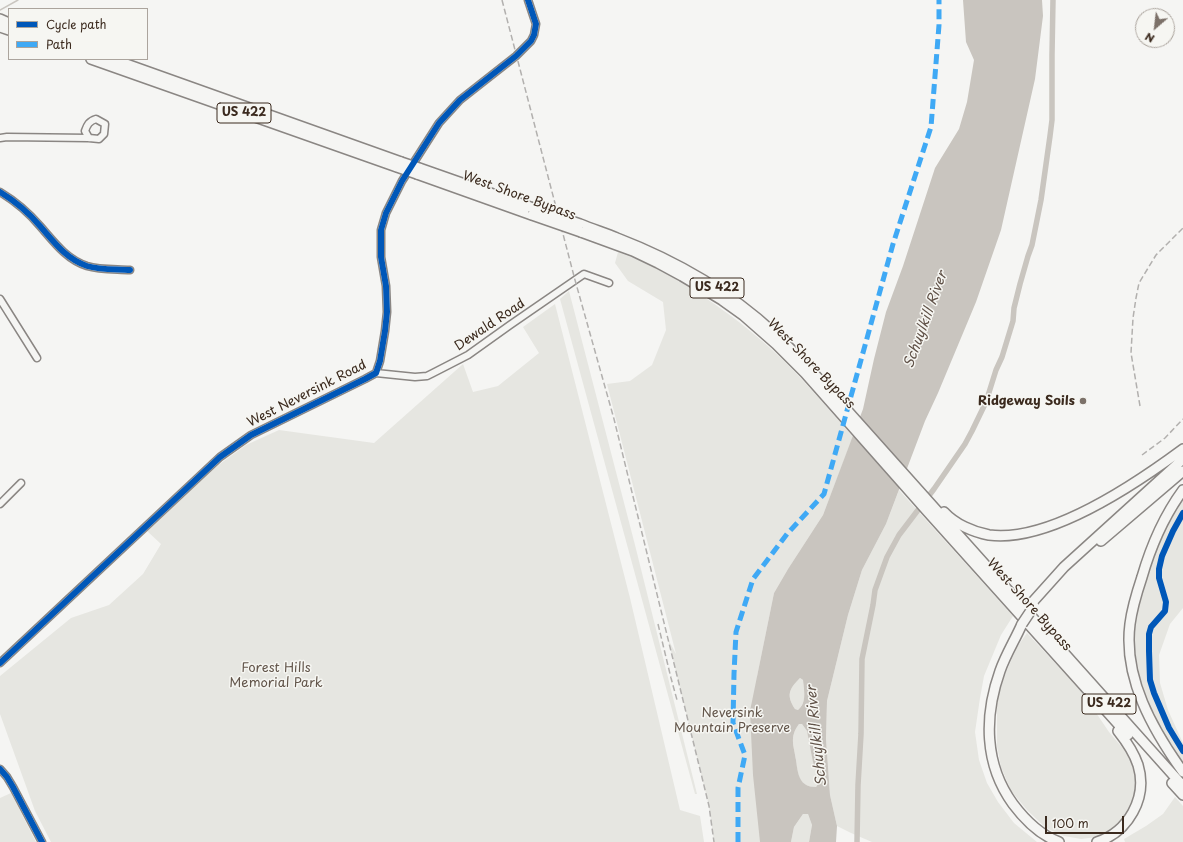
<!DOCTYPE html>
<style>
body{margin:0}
#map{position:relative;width:1183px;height:842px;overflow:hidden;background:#f5f5f3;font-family:"Playpen Sans",sans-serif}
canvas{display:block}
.legend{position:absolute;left:8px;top:8px;width:140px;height:52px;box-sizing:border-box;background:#f6f6f2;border:1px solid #aba49d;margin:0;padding:5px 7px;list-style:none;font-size:12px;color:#3b2a1e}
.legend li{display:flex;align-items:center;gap:8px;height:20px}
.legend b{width:20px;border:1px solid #aba49d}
.north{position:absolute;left:1135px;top:8px;width:40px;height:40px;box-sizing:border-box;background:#f6f6f2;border:1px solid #aba49d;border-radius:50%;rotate:208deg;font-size:11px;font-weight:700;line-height:16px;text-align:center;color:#3b2a1e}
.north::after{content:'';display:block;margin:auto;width:14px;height:18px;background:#7c7169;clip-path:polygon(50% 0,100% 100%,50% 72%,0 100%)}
.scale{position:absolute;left:1045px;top:816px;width:79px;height:18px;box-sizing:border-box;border:2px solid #3b2a1e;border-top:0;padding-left:5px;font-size:12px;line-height:14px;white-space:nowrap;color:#3b2a1e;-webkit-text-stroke:3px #f6f6f2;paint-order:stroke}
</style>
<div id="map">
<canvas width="1183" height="842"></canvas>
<ul class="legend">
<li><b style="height:5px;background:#0057b8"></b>Cycle path</li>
<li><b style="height:5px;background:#3fa9f5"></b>Path</li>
</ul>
<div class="north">N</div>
<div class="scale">100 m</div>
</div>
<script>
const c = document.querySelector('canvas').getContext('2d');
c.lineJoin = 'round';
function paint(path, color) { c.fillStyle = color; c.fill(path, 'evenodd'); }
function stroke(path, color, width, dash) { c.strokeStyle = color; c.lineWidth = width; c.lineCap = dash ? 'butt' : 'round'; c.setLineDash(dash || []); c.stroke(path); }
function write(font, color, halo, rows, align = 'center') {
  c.font = font + ' "Playpen Sans",sans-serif'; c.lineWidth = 3; c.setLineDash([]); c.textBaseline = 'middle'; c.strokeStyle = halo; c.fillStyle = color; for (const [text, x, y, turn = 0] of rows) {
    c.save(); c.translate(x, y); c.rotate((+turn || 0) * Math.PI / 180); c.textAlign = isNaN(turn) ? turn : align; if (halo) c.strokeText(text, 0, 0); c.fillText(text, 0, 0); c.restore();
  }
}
const green = new Path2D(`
 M618,252C631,257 645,262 657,269C701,292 748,326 783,360C807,384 830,410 853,437L823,515L788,569L774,593L757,677L775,842H714L709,806L668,639L676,654L607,384L630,381L652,365L666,330L663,302L628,281L615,263Z
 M569,291L635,545L697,794H695L560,299Z
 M555,304L630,598L680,810L700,816L704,842H51L35,811L0,714V676L71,618L109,605L143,574L161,544L147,531L217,466L246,445L279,430L374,443L463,364L473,392L498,386L539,353L523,327Z
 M899,490L1013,616L1001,635L984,676L980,698L975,732L979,760L987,783L998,802L1014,823L1037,842H872L851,833L837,826L830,795L826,739L827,701L848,615L862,570L886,524Z
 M1183,500V608L1170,624L1159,655L1160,683L1168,710L1183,743V766L1153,716L1141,682L1135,652V622L1142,593L1155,553L1169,523Z
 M1027,633L1082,692L1109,732L1126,752L1135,772L1136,789L1130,809L1122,819L1111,830L1097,837L1081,839L1064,836L1046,828L1028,811L1011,791L1001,767L997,746V699L1006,672L1017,647Z
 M800,678L803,680C804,690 807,703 798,710L795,709C786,695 789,689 800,678Z
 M799,724H802L807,731L820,781L816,787C798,787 798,774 796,760C794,746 789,737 799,724Z
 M11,793L36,842H0V798Z
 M1175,797L1183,806V842H1125L1124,839L1146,826L1163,814Z
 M803,814H808L812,825L809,842H791L794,827Z`);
const water = new Path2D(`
 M963,0H1042L1043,16L1035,79L1001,230L976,302L938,393L925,421L886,524L862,570L848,615L827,701L826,739L830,795L837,826L836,842H809L812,825L808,814H803L794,827L791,842H760L753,775L750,711L774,593L788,569L823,515L863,409L874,359L886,312L903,266L935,168L959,129L967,102L974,60L966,42ZM800,678L803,680C804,690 807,703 798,710L795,709C786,695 789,689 800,678ZM799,724H802L807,731L813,762L820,781L816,787C799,787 798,774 796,760C794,746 789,737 799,724Z`);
const stream = new Path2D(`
 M0,10L18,0`);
const canal = new Path2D(`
 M857,842L858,785L861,734L862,659L873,605L875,590L887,557L899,535L934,489L965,444L972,431L986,402L996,370L1002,357L1013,321L1014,308L1020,284L1028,256L1032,245L1041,200L1050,136L1052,120V55L1053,0`);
const minor = new Path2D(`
 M0,138L7,137L89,138L99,139L104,134L105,124L96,119C89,121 87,125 85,131L89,138
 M0,192C15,201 29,213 40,226C54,242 66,259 87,266C100,270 116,269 130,270
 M0,299L37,358
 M376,373L415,377L427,376L433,373L468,355L510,325L584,274L609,283
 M0,504L21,483
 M0,663L220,457L251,435L365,379L376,373L380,361L385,331L387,312L386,286L381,257V230L386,213L402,181L439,123L460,100L516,56L531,41L534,35L536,24L528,0
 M0,769L7,777L13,787L42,842`);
const highway = new Path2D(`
 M0,19L9,23
 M0,27L9,30
 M91,59L397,167
 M112,59L401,162
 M419,168L530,207
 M417,174L532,215
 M580,224C592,229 605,233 617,238C674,260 729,291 774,333C794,351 811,371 829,390L1183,786
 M581,232L633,251L658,263L682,276L722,300L743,315L776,344L805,373L927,511L1128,735
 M1183,490C1164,516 1151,546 1142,577C1137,592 1132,608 1130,624C1123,678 1153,730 1183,772
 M944,512C955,524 973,532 989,535C1049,543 1137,483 1183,449
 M1101,541L1183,471
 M1029,606L1064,567L1183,459
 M1022,624C1015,640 1006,654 1000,671C984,716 984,764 1013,804C1025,820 1040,835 1059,842
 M1172,783L1183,795
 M1097,842C1128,832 1148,798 1138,765C1134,753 1126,741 1118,731`);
const rail = new Path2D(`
 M502,0L575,280L614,419L709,806L714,842
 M1140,406L1131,353L1133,318L1136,298L1139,283L1156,255L1183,228
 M1142,455L1165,438L1183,419
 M658,624L671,678L677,700`);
const highwayBridge = new Path2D(`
 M401,162L419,168
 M397,167L417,174
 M530,207L580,224
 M532,215L581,232
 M1022,624L1034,606`);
const quiet = new Path2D(`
 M738,842V788L745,755L733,723L734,674L736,632L753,579L787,534L824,494L893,244L931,127L939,25V0`);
const cycleway = new Path2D(`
 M0,192C15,201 29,213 40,226C54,242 66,259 87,266C100,270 116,269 130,270
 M1183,513L1173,531L1162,556L1159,569V578L1166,602L1165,611L1151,627L1149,634V651L1150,680L1154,693L1169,728L1183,751
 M0,663L220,457L251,435L365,379L376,373L380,361L385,331L387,312L386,286L381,257V230L386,213L402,181L439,123L460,100L516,56L531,41L534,35L536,24L528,0
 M0,769L7,777L13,787L42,842`);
const markers = [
 [1083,401,4,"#7c7169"]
];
const shields = [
 [244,113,54],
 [717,288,54],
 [1109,704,54]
];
const shieldNames = [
 ["US 422",244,113],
 ["US 422",717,288],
 ["US 422",1109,704]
];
const streetNames = [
 ["West Shore Bypass",519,196,20],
 ["Dewald Road",490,325,-34],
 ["West Shore Bypass",811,364,46],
 ["West Neversink Road",307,394,-27],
 ["West Shore Bypass",1029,605,48]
];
const poiNames = [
 ["Ridgeway Soils",1075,401]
];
const parkNames = [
 ["Forest Hills",276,668],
 ["Memorial Park",276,683],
 ["Neversink",732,713],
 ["Mountain Preserve",732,728]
];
const waterNames = [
 ["Schuylkill River",926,320,-70],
 ["Schuylkill River",817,736,-96]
];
paint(green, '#e6e6e1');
paint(water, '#c9c5bf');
stroke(stream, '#c9c5bf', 1.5);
stroke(canal, '#c9c5bf', 5.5);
stroke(minor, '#8a8683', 9);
stroke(highway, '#8a8683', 12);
stroke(minor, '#f5f5f3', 6);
stroke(highway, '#f5f5f3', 9);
stroke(rail, '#b2b0ae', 1.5, [6, 3]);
stroke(highwayBridge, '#8a8683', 12, []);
stroke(highwayBridge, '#f5f5f3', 9);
stroke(quiet, '#3fa9f5', 5, [10, 5]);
stroke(cycleway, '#0057b8', 6);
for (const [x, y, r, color] of markers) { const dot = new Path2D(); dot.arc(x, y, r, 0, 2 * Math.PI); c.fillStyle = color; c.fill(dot); stroke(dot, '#f6f6f2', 1.5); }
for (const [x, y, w] of shields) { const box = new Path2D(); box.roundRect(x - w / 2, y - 10, w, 20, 3); c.fillStyle = '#f6f6f2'; c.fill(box); stroke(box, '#3b2a1e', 1); }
write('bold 12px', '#3b2a1e', null, shieldNames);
write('13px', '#3b2a1e', '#f6f6f2', streetNames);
write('bold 13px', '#3b2a1e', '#f6f6f2', poiNames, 'right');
write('13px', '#63564b', '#f6f6f2', parkNames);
write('italic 14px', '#605248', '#f6f6f2', waterNames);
</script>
